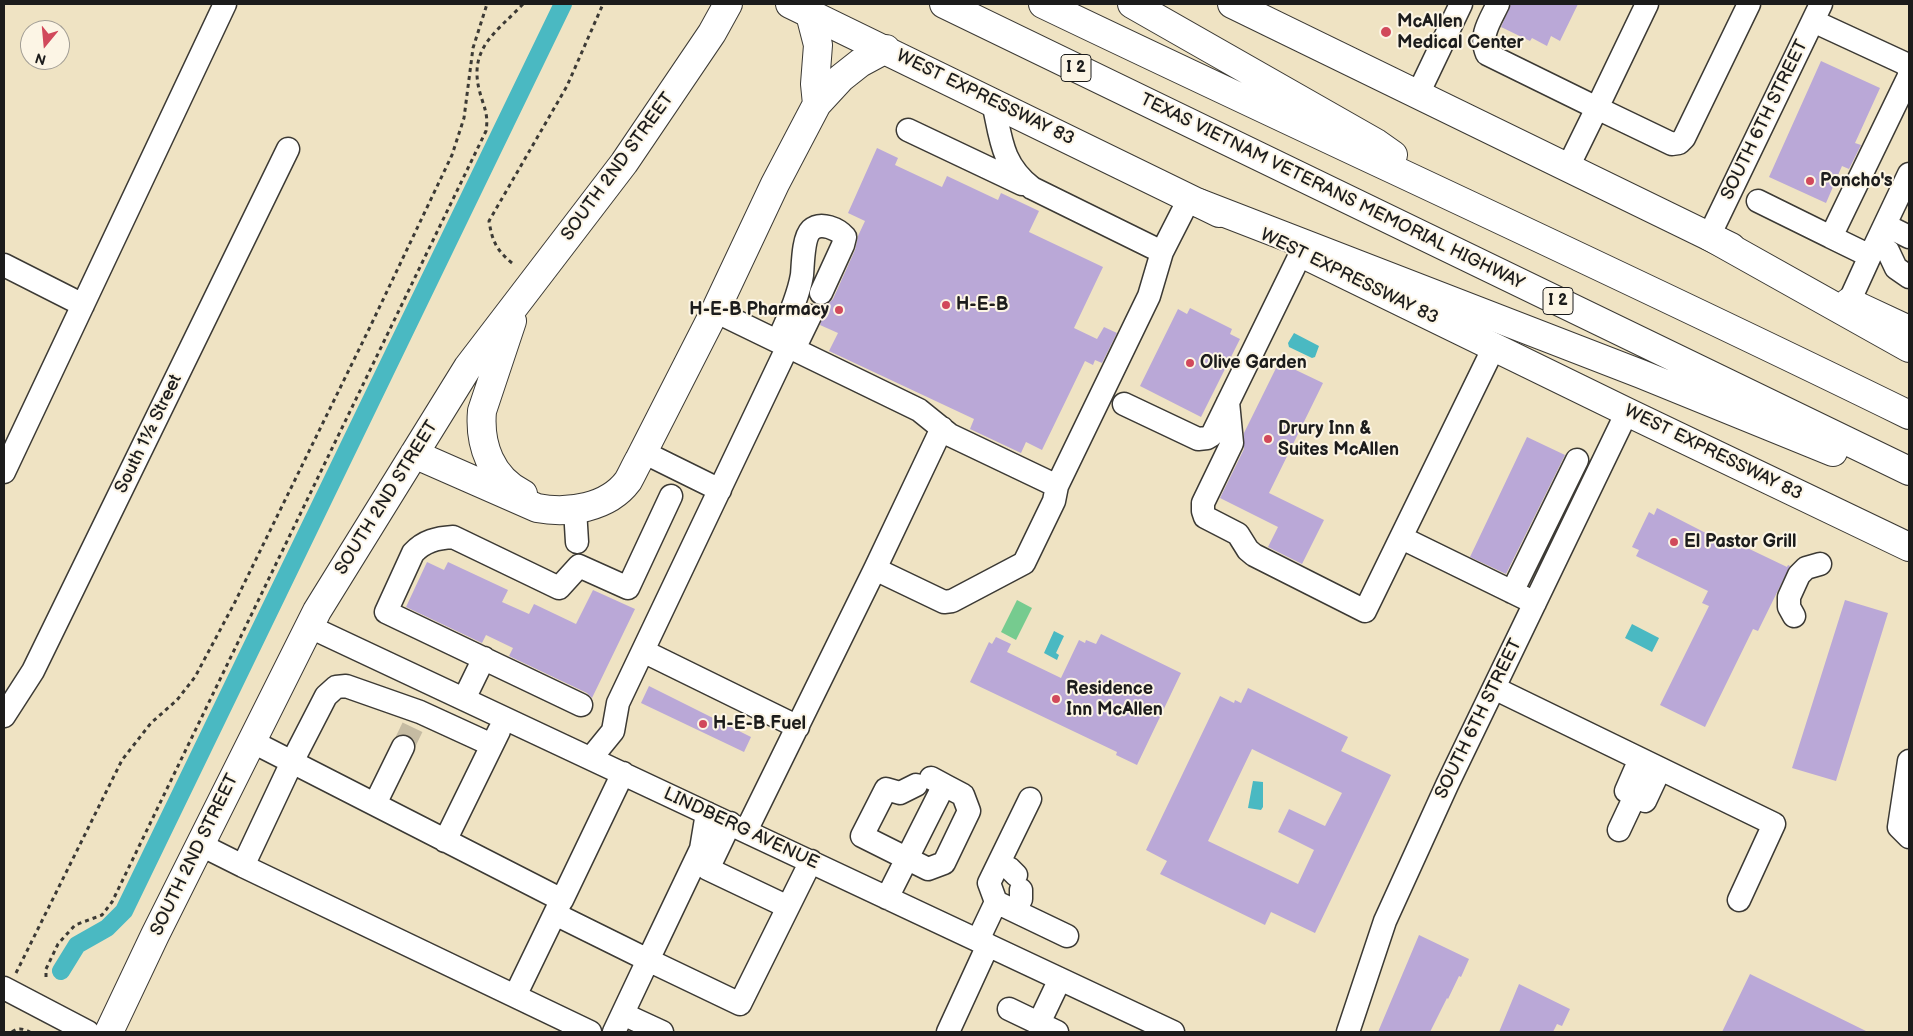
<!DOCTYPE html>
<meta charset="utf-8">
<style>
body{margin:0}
#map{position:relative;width:1913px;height:1036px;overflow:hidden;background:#efe3c3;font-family:"Balsamiq Sans",sans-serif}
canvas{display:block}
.frame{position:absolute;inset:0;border:5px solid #1c1c1c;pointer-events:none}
.north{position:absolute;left:20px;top:20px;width:50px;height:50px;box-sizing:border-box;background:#fcf5e5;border:1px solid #a29e95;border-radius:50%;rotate:197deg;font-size:14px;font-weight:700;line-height:20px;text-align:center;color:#1c1c1c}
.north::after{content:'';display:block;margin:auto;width:18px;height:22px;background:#d1495b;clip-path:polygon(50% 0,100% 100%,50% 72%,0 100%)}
</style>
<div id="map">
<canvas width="1913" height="1036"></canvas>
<div class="frame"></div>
<div class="north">N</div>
</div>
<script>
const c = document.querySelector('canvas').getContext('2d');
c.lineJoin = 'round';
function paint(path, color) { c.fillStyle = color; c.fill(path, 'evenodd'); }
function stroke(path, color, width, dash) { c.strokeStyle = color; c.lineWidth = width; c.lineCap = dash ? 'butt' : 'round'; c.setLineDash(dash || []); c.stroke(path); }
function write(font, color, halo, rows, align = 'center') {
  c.font = font + ' "Balsamiq Sans",sans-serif'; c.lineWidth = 4; c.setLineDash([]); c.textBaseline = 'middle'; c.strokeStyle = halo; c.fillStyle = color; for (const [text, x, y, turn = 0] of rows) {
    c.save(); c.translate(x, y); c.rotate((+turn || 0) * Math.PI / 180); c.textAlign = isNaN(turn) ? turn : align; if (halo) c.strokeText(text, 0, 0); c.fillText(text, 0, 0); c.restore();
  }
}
const green = new Path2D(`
 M1017,600L1032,608L1016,640L1001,632Z`);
const water = new Path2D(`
 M1294,333L1319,346L1315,357L1312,358L1289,347L1288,343Z
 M1632,624L1659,638L1652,652L1625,638Z
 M1054,631L1064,636L1056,653L1059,655L1057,660L1044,653Z
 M1253,781L1263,782V807L1261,810L1248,808Z`);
const canal = new Path2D(`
 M61,971L77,945L107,928L124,911L563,4`);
const building = new Path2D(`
 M1511,4H1578L1560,41L1551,36L1547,46L1532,38L1530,41L1501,27Z
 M1821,61L1880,88L1855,143L1861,145L1849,169L1842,166L1826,203L1769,177Z
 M877,148L898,158L895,165L942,187L947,176L998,200L1001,193L1039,211L1029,232L1103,267L1074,328L1097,339L1104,327L1117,333L1102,363L1095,360L1093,365L1085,361L1042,450L1026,442L1021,453L970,429L974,419L829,351L838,333L820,325L823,315L821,309L817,305L823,306L828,304L833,299L855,250L858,236L865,221L848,213Z
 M1190,308L1232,329L1230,334L1240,339L1201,417L1140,386L1178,309L1187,314Z
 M1279,362L1323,383L1269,493L1324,520L1302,564L1268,547L1278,527L1220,498L1244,449V433Z
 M1527,437L1565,455L1506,574L1470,557Z
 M1657,508L1737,549L1739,544L1787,567L1788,565L1790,566L1758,631L1753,629L1705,727L1660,705L1709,606L1702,603L1708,591L1636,556L1639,550L1632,547L1649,512L1654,515Z
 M427,562L444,570L448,562L508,590L502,602L529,614L534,604L576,624L593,590L635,609L592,698L587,693L509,656L513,648L486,635L482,643L406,607Z
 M1845,600L1888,613L1836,781L1792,768Z
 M1101,634L1181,673L1137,765L1116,755L1117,752L970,682L989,642L992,644L996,637L1011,644L1007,652L1061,678L1079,640L1085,643L1086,640L1096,644Z
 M649,686L751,737L744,752L641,703Z
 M1248,688L1348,737L1341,751L1391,775L1315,933L1271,912L1265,925L1160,874L1167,861L1146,850L1220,696L1234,703L1235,700L1241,703ZM1252,749L1342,793L1325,826L1289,809L1278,832L1314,850L1298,884L1208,841Z
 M1419,935L1469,959L1461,977L1459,976L1448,999L1447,998L1430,1032H1378Z
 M1750,974L1868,1032H1722Z
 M1519,984L1570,1009L1562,1026L1557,1024L1553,1032H1499Z`);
const minorTunnel = new Path2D(`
 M403,747L414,724`);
const path = new Path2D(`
 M512,263C496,250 492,240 489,221L567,86L603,4
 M16,973L122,760L151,723L177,700L195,677L235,602L370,327L452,155L464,118L473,48L487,4
 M46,977V969L58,944L75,925L102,915L112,902L486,131C489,113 483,106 479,89C469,47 498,31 523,4
 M12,1032C18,1027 24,1029 30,1032`);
const minor = new Path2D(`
 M1498,4C1490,21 1479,35 1487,54L1597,108L1647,4
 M1813,21L1906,64L1909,71
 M1418,94L1461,4
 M993,102C1001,138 1001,164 1032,188L1162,252
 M908,130L1022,184
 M1568,167L1597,108L1672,144L1679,143L1684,138L1749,4
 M1758,201L1831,237
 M1885,225L1909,237
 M1709,236L1821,4
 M1876,244L1888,251L1896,268L1909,277
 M1870,256L1909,174
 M4,265L83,305
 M1849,302L1870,256L1831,237L1909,76
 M715,311L919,410L950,435L1057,486
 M778,341C787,320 798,298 802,275C803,264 803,238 811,230C821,221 838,229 845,237L843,245L821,293
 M794,349L810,316
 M1228,402L1232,443L1203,503V511L1205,517L1238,534L1248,550L1254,555L1365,611L1494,347
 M1124,404L1198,439L1207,438L1212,435L1301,253
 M643,452L720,490
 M4,472L225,4
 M575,509L577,542
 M1402,538L1535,603
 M875,569L944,602L952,601L1024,563L1054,501L1057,486L1149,296L1162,252L1189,199
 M1512,592L1577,460
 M1794,616L1789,607V597L1799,575L1806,568L1820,564
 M308,626L1173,1032
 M643,651L798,727
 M1494,688L1774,824L1739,900
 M464,699L484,658
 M581,705L386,612L413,553C424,541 437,538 453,537L559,588L579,566L628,588L671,496
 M4,716L33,671L288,149
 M251,741L562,900L623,773
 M492,745L420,712L346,686L336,687L326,696L292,762L243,866L590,1032
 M591,758L613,731L618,703L788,346
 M1640,759L1626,791L1645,801L1660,769
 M1909,761L1899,827L1909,837
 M916,785L900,793L886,789L862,836L928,869L944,863L969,811L963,795L944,785
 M1030,799L989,883L996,902L1067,936
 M375,804L403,747
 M730,823L708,869L788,907
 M1619,830L1635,796
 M746,831L875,569L942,428
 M445,841L499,731
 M201,845L243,866
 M999,863L1010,869L1016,875
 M887,898L944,785L931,778
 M1015,911L1021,899V890
 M555,914L648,960L701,849L707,813
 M978,940L996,902
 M4,988L88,1032
 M515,996L561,901
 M1009,1009L1057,1032
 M623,1014L662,1032
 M1039,1023L1060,979
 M614,1032L648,960L740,1004L811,861
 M948,1032L988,945
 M1348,1032L1385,921L1447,785L1627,412`);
const major = new Path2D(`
 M790,4L1219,213
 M1232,4L1731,247
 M810,14L818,45L815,84L817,104
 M1307,256L1627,412L1909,547
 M1849,302L1909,330
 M512,321L482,411C479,445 491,478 523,494
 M414,454L537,508C568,514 608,508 628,481C632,474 635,467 639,460L717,307L775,184L817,104L841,78L860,63L886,49
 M109,1032L155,935L317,611L468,367L624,163L712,33L728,4`);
const highway = new Path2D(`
 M944,4L1909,471
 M1043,4C1331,142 1622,274 1909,415
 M1132,4L1376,143L1393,155
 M1199,203L1641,374L1833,452
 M1709,236L1909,348`);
const markers = [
 [1386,32,6,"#d1495b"],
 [1810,181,5,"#d1495b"],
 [946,305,5,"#d1495b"],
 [839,310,5,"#d1495b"],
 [1190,363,5,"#d1495b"],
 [1268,439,5,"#d1495b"],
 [1674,542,5,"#d1495b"],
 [1056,699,5,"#d1495b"],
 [703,724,5,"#d1495b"]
];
const shields = [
 [1076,68,30],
 [1558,301,30]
];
const shieldNames = [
 ["I 2",1076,68],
 ["I 2",1558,301]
];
const poiNames = [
 ["McAllen",1397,22],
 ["Medical Center",1397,43],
 ["Poncho's",1820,181],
 ["H-E-B",956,305],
 ["H-E-B Pharmacy",829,310,"right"],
 ["Olive Garden",1200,363],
 ["Drury Inn &",1278,429],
 ["Suites McAllen",1278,450],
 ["El Pastor Grill",1684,542],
 ["Residence",1066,689],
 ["Inn McAllen",1066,710],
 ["H-E-B Fuel",713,724]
];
const streetNames = [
 ["WEST EXPRESSWAY 83",985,98,26],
 ["SOUTH 6TH STREET",1765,120,-64],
 ["SOUTH 2ND STREET",618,167,-54],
 ["TEXAS VIETNAM VETERANS MEMORIAL HIGHWAY",1332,192,26],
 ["WEST EXPRESSWAY 83",1349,277,26],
 ["South 1½ Street",149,434,-64],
 ["WEST EXPRESSWAY 83",1713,453,26],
 ["SOUTH 2ND STREET",387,498,-58],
 ["SOUTH 6TH STREET",1479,719,-64],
 ["LINDBERG AVENUE",741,829,25],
 ["SOUTH 2ND STREET",195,855,-64]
];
paint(green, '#76cb8f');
paint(water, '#4ab9c2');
stroke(canal, '#4ab9c2', 18);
paint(building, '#baa8d7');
stroke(minorTunnel, '#c5bba2', 22, [22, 11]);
stroke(minor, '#3c3a35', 25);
stroke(major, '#3c3a35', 30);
stroke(highway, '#3c3a35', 30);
stroke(path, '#3c3a35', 3, [4, 4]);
stroke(minor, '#fff', 22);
stroke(major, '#fff', 28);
stroke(highway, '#fff', 28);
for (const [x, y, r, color] of markers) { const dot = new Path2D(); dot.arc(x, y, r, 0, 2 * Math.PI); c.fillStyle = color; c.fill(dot); stroke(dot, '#fcf5e5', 2); }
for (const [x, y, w] of shields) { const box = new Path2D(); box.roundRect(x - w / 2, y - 13.5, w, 27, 4); c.fillStyle = '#fcf5e5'; c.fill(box); stroke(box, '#1c1c1c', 1); }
write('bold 16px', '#1c1c1c', null, shieldNames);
write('bold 18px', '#1c1c1c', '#fcf5e5', poiNames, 'left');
write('18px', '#1c1c1c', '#fcf5e5', streetNames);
</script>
